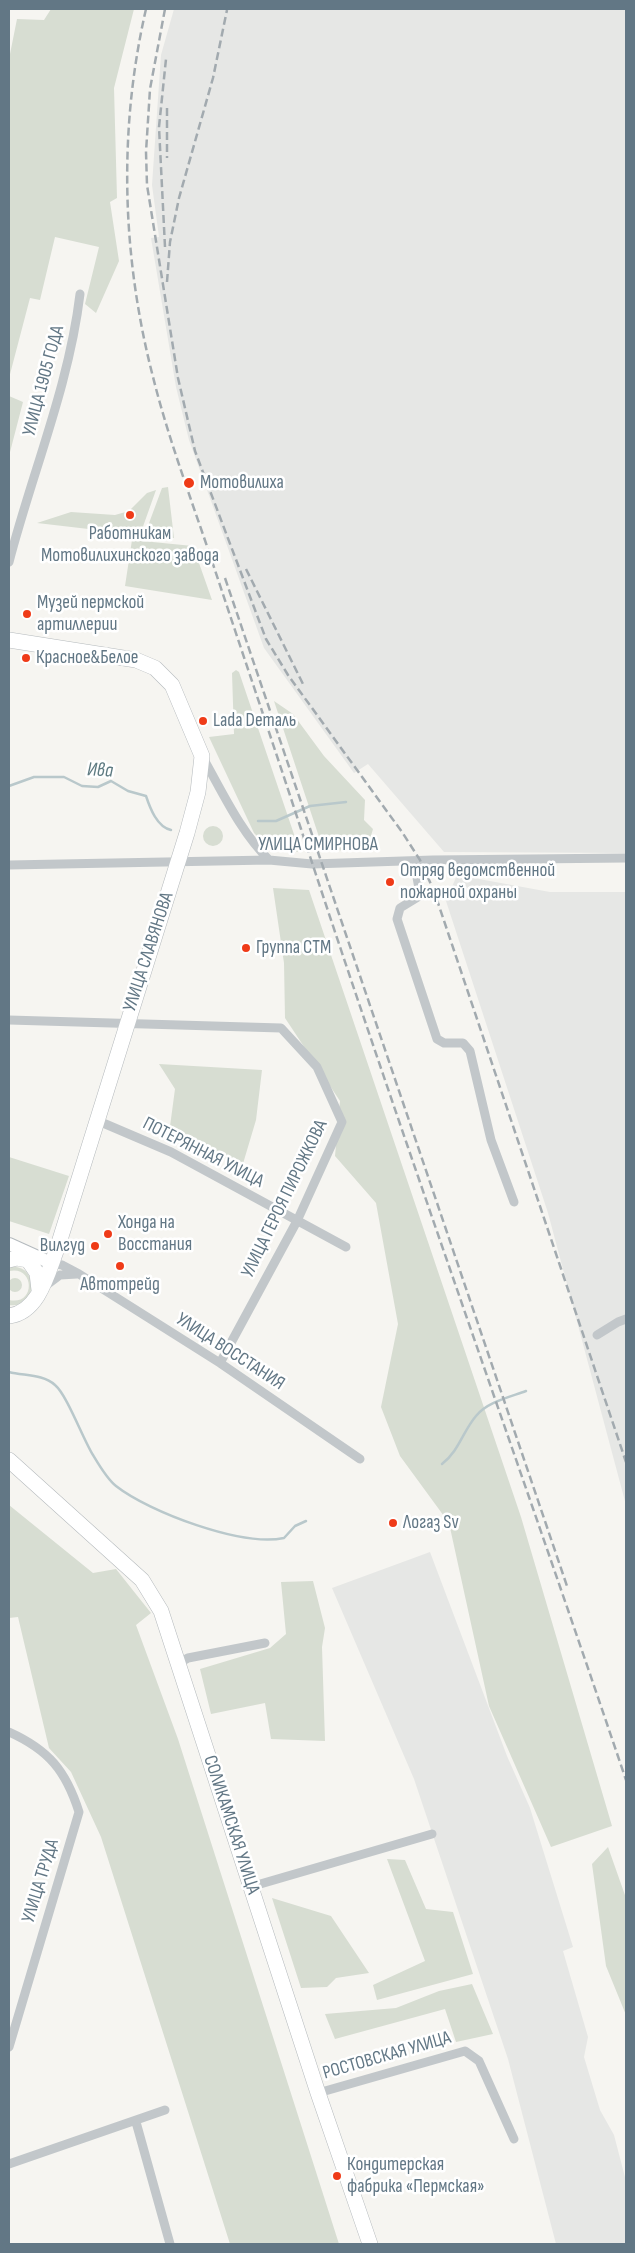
<!DOCTYPE html>
<meta charset="utf-8">
<style>
body{margin:0}
#map{position:relative;width:635px;height:2253px;overflow:hidden;background:#f6f5f1;font-family:"Sofia Sans Condensed",sans-serif}
canvas{display:block}
.frame{position:absolute;inset:0;border:10px solid #627785;pointer-events:none}
</style>
<div id="map">
<canvas width="635" height="2253"></canvas>
<div class="frame"></div>
</div>
<script>
const c = document.querySelector('canvas').getContext('2d');
c.lineJoin = 'round';
function paint(path, color) { c.fillStyle = color; c.fill(path, 'evenodd'); }
function stroke(path, color, width, dash) { c.strokeStyle = color; c.lineWidth = width; c.lineCap = dash ? 'butt' : 'round'; c.setLineDash(dash || []); c.stroke(path); }
function write(font, color, halo, rows, align = 'center') {
  c.font = font + ' "Sofia Sans Condensed",sans-serif'; c.lineWidth = 5; c.setLineDash([]); c.textBaseline = 'middle'; c.strokeStyle = halo; c.fillStyle = color; for (const [text, x, y, turn = 0] of rows) {
    c.save(); c.translate(x, y); c.rotate((+turn || 0) * Math.PI / 180); c.textAlign = isNaN(turn) ? turn : align; if (halo) c.strokeText(text, 0, 0); c.fillText(text, 0, 0); c.restore();
  }
}
const built = new Path2D(`
 M174,9H626V853L444,852L368,764L354,773L264,648L189,440L176,387L151,238L159,237L152,185L161,55Z
 M457,875L550,892H626V1505L548,1213L446,901Z
 M430,1552L507,1756L530,1808L573,1947L563,1951L588,2037L584,2057L600,2110L614,2135L626,2181V2244H556L508,2059L414,1779L332,1588Z`);
const green = new Path2D(`
 M51,9H134L114,88L117,198L110,202L119,261L96,313L85,304L99,247L55,237L40,300L30,298L9,378V59L17,19L44,20Z
 M9,396L23,402L9,456Z
 M168,487L174,538L149,536L145,534L162,488Z
 M156,490L140,535L37,523L71,512L115,515L129,511L147,493Z
 M132,540L193,546L212,600L125,586Z
 M236,670L239,672L300,852L271,850L254,833L209,737L234,734L232,673Z
 M274,701L293,714L324,756L365,800L364,820L373,829L368,846L363,851L329,850L320,840Z
 M203 836a10 10 0 1 1 20 0a10 10 0 1 1-20 0Z
 M273,888L309,890L521,1517L612,1826L551,1847L489,1706L449,1523L400,1456L381,1407L398,1324L376,1203L335,1156L340,1101L285,1018L284,963Z
 M159,1064L262,1070L256,1120L242,1167L169,1134L175,1089Z
 M9,1157L69,1176L49,1234L9,1221Z
 M9,1267C39,1262 39,1309 9,1305V1300C36,1306 35,1265 9,1271Z
 M8 1285a7 7 0 1 1 14 0a7 7 0 1 1-14 0Z
 M9,1505L93,1573L116,1569L151,1613L136,1625L178,1739L339,2244H230L101,1837L71,1772L49,1748L18,1617L9,1618Z
 M313,1581L325,1628L322,1647L325,1741L271,1739L265,1703L211,1714L200,1669L270,1648L286,1634L281,1582Z
 M608,1847L626,1898V2015L606,1966L592,1864Z
 M387,1859L405,1860L426,1909L453,1912L473,1974L377,2000L373,1985L425,1961Z
 M272,1898L331,1916L369,1973L336,1978L327,1987L301,1988Z
 M472,1984L493,2034L456,2042L445,2009L335,2039L325,2014L396,2008L439,1991Z`);
const stream = new Path2D(`
 M9,786L34,777H64L82,786L98,787L111,781L128,791L146,796C150,808 157,827 171,830
 M258,821H276L310,806L346,802
 M9,1372C24,1376 43,1374 55,1385C67,1395 83,1439 93,1455C99,1465 107,1479 116,1486C149,1512 242,1547 284,1538L295,1526L306,1521
 M442,1464C459,1451 463,1431 476,1416C487,1402 510,1397 526,1391`);
const street = new Path2D(`
 M9,562C32,473 69,386 80,294
 M203,758C223,793 240,831 269,860
 M414,861L420,894L418,897L400,908L397,919L437,1039L444,1043H463L470,1051L491,1140L514,1202
 M9,865L269,860L312,864L433,860L626,858
 M9,1020L281,1028L317,1067L342,1122L297,1221L220,1363
 M96,1120L171,1152L346,1247
 M48,1263L62,1265L79,1274L220,1363L360,1459
 M44,1287L60,1275L77,1274
 M597,1335L618,1322L626,1319
 M179,1663L188,1658L265,1643
 M9,1732C49,1750 66,1771 79,1812L9,2047
 M250,1887L432,1834
 M318,2093L465,2051L479,2061L514,2139
 M136,2122L170,2244
 M9,2164L165,2110`);
const secondary = new Path2D(`
 M9,1244L51,1263`);
const primary = new Path2D(`
 M9,640L136,660L155,668L172,685L202,756L198,792L187,833L58,1246C48,1271 40,1312 9,1316
 M9,1260L17,1258L28,1260L37,1273L39,1290
 M9,1460L142,1580L161,1611L318,2093L370,2244`);
const rail = new Path2D(`
 M146,9C118,131 122,257 153,377C168,437 190,496 210,555C240,646 271,737 301,829C405,1147 519,1463 626,1780
 M165,9L150,89L146,152L147,185L178,378L195,451L266,639L288,675L402,832L420,860L434,891L626,1462
 M167,108V158
 M165,247L159,127L166,59
 M167,282L170,242L179,198L213,78L227,10
 M246,569L303,684
 M225,578L568,1589`);
const markers = [
 [189,483,6,"#ef3b18"],
 [130,515,5,"#ef3b18"],
 [27,614,5,"#ef3b18"],
 [26,658,5,"#ef3b18"],
 [203,721,5,"#ef3b18"],
 [390,882,5,"#ef3b18"],
 [246,948,5,"#ef3b18"],
 [108,1234,5,"#ef3b18"],
 [95,1246,5,"#ef3b18"],
 [120,1266,5,"#ef3b18"],
 [393,1523,5,"#ef3b18"],
 [337,2176,5,"#ef3b18"]
];
const streetNames = [
 ["УЛИЦА 1905 ГОДА",44,381,-75],
 ["УЛИЦА СМИРНОВА",318,845],
 ["УЛИЦА СЛАВЯНОВА",149,952,-72],
 ["ПОТЕРЯННАЯ УЛИЦА",203,1153,27],
 ["УЛИЦА ГЕРОЯ ПИРОЖКОВА",285,1199,-64],
 ["УЛИЦА ВОССТАНИЯ",230,1352,33],
 ["СОЛИКАМСКАЯ УЛИЦА",231,1825,72],
 ["УЛИЦА ТРУДА",41,1881,-73],
 ["РОСТОВСКАЯ УЛИЦА",387,2056,-16]
];
const poiNames = [
 ["Мотовилиха",200,483],
 ["Работникам",130,534,"center"],
 ["Мотовилихинского завода",130,556,"center"],
 ["Музей пермской",37,603],
 ["артиллерии",37,625],
 ["Красное&Белое",36,658],
 ["Lada Dеталь",213,721],
 ["Отряд ведомственной",400,871],
 ["пожарной охраны",400,893],
 ["Группа СТМ",256,948],
 ["Хонда на",118,1223],
 ["Восстания",118,1245],
 ["Вилгуд",85,1246,"right"],
 ["Автотрейд",120,1285,"center"],
 ["Логаз Sv",403,1523],
 ["Кондитерская",347,2165],
 ["фабрика «Пермская»",347,2187]
];
const waterNames = [
 ["Ива",100,771,3]
];
paint(built, '#e6e7e5');
paint(green, '#d7ddd2');
stroke(stream, '#b9c8cb', 2.5);
stroke(secondary, '#b4babe', 14);
stroke(primary, '#b5babd', 16);
stroke(street, '#c2c7ca', 9);
stroke(secondary, '#fff', 12);
stroke(primary, '#fff', 15);
stroke(rail, '#a2aaaf', 2.5, [8, 4]);
for (const [x, y, r, color] of markers) { const dot = new Path2D(); dot.arc(x, y, r, 0, 2 * Math.PI); c.fillStyle = color; c.fill(dot); stroke(dot, '#fff', 2); }
write('19px', '#627785', '#fff', streetNames);
write('19px', '#627785', '#fff', poiNames, 'left');
write('italic 20px', '#5e7b82', '#fff', waterNames);
</script>
